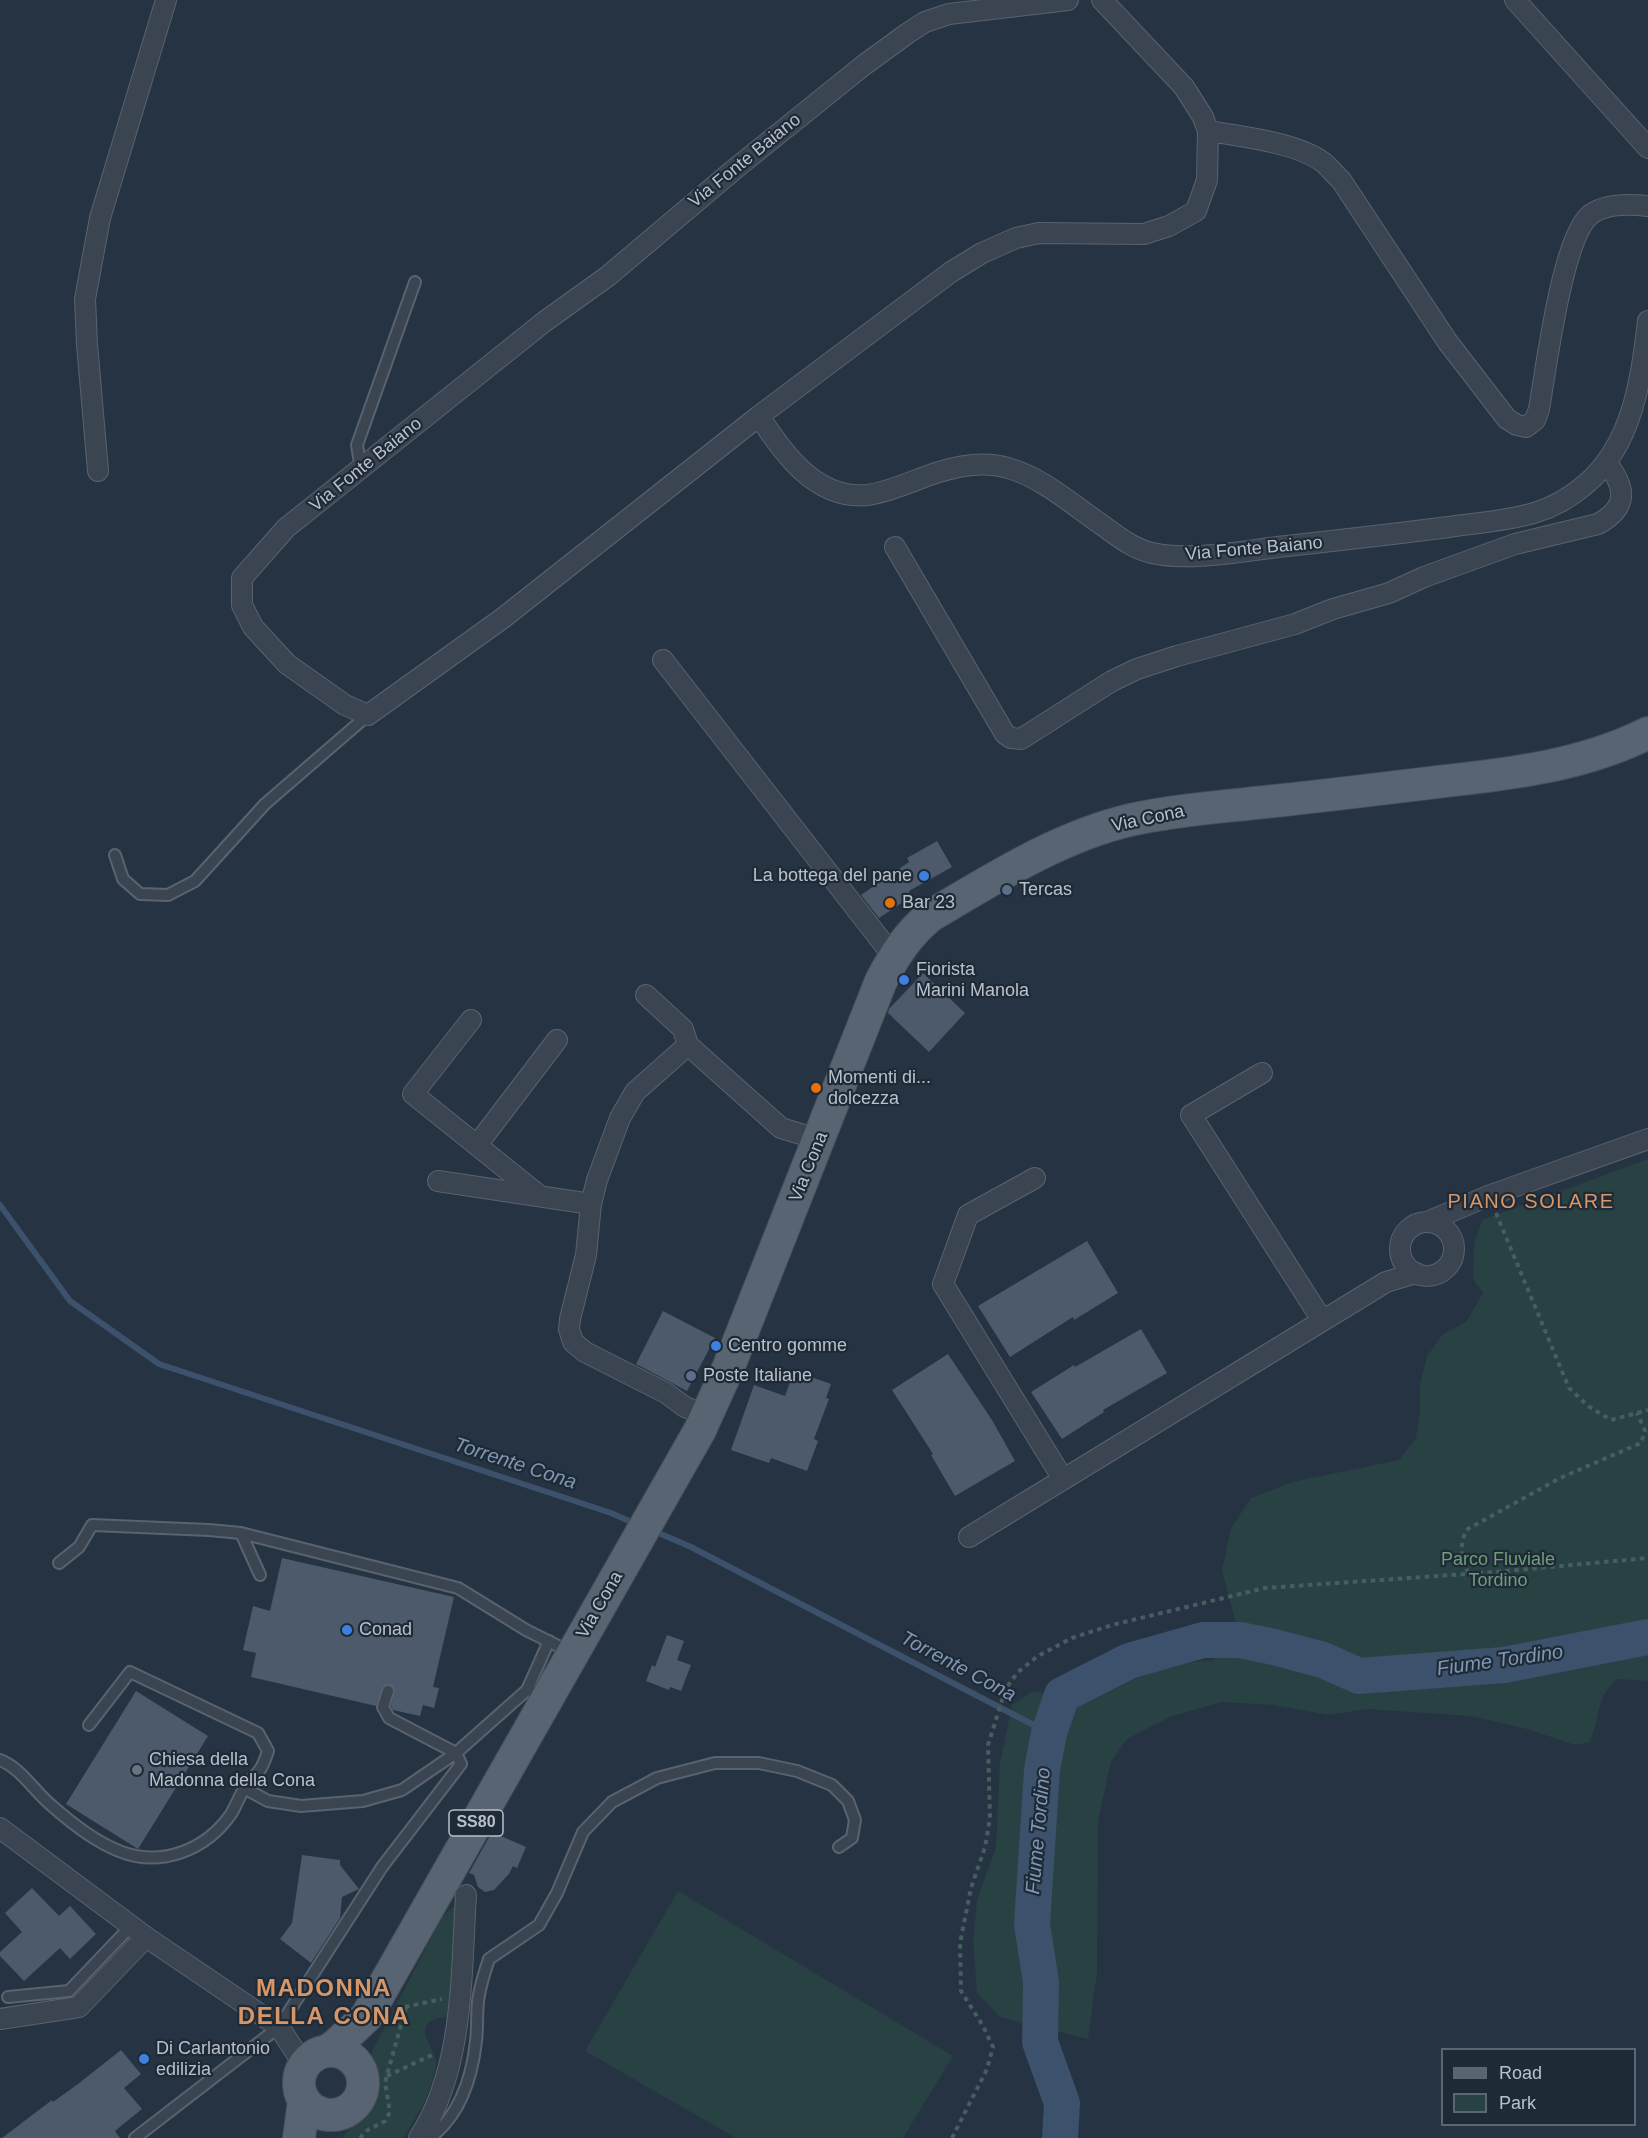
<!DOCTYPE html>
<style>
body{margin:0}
#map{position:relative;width:1648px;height:2138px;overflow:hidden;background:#263342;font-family:Arial,sans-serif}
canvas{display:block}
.legend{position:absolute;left:1441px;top:2048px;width:195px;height:78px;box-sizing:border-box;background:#1f2a37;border:2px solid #5c6673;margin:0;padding:8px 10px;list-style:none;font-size:18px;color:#b8c0cc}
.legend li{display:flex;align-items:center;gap:12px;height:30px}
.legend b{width:30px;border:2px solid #5c6673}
</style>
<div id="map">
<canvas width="1648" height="2138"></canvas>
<ul class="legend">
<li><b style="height:8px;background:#596472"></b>Road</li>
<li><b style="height:16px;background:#284143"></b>Park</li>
</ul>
</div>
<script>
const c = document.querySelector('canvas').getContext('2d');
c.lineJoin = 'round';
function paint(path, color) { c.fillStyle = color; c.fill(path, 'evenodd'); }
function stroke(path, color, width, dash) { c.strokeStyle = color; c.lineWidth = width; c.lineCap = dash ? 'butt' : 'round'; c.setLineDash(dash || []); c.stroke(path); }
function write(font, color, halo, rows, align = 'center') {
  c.font = font + ' Arial,sans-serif'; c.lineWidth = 4.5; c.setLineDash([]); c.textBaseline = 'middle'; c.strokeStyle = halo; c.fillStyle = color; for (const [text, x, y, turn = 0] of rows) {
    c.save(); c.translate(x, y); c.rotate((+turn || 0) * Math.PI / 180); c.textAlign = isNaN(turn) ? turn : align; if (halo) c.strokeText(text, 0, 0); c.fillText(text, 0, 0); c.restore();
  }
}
const green = new Path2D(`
 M1648,1159V1681L1617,1679C1593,1701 1602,1718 1589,1742L1575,1745L1527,1729L1470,1716L1367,1709L1328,1715L1274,1705L1221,1702L1170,1717L1127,1739L1111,1762L1098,1821L1097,1973L1088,2039L1000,2017L977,1993L973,1939L977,1900L996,1847L1000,1763L1012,1705L1032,1692L1092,1696L1160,1665L1213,1660L1237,1628L1222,1570L1231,1528L1251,1498L1292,1482L1399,1460L1416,1438L1420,1412V1384L1427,1356L1443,1334L1466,1322L1483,1293L1473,1279L1474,1244L1482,1220Z
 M678,1891L953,2056L903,2138H736L585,2051Z
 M460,1901L448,2016C441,2018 431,2018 427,2025C420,2038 437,2049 436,2065C433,2090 417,2117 403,2138H342L372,2104L377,2084L371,2053L442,1917Z`);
const stream = new Path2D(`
 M0,1205L70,1301L159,1364L611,1513L636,1524
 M654,1531L691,1547L1049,1733`);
const river = new Path2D(`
 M1060,2138L1062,2103L1040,2042L1041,1982L1032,1924L1042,1770L1049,1733L1062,1695L1129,1661L1203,1640H1240L1274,1647L1323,1660L1359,1676L1504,1665L1648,1637`);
const building = new Path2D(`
 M937,841L952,867L909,891L912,896L879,918L861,895L909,862L907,858Z
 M923,973L965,1013L929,1052L888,1013L889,1009Z
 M1087,1241L1118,1293L1074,1320L1073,1317L1010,1357L978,1306Z
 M663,1311L715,1338L687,1391L636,1364Z
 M1141,1329L1167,1373L1103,1410L1104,1412L1062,1439L1031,1392L1074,1365L1075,1367Z
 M948,1354L992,1420L1015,1461L955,1496L931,1455L933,1454L892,1390Z
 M794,1371L831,1384L826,1398L829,1399L814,1439L818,1441L807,1471L771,1458L769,1463L731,1450L754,1385L785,1396Z
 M282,1558L454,1597L433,1687L439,1688L434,1708L423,1705L420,1716L393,1710L391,1706L395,1690L390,1684L383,1686L376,1706L251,1677L256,1653L243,1650L253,1606L270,1611Z
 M667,1635L684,1641L677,1660L691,1665L681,1691L670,1687L669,1690L646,1681L652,1665L655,1667Z
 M136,1691L208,1736L138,1849L66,1804Z
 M492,1832L526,1847L517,1868L513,1866L509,1874L494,1890L485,1892L478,1887L474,1875L469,1873Z
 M302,1855L340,1860V1865L359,1889L342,1897L340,1918L311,1963L280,1939L292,1923Z
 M32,1888L59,1916L70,1906L96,1934L70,1959L60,1948L24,1981L0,1956V1952L22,1932L5,1913Z
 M121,2050L141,2074L124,2088L142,2109L115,2131L120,2138H2L52,2100L53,2102L78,2084Z`);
const path = new Path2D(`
 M1496,1213L1569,1388L1588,1406L1611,1420L1648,1410
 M1468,1573C1461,1555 1459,1549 1466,1530L1560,1478L1641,1443L1645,1431L1637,1413
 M405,2007L442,1999
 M387,2076L432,2055
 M360,2138L366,2131L385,2121L390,2112L385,2082L406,2007
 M952,2138L987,2069L993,2047L983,2026L961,1991L960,1943L971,1888L985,1847L990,1818L988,1745L1006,1688L1018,1672L1038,1656L1072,1638L1112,1625L1265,1588L1495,1572L1648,1558`);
const lane = new Path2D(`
 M361,469L357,445L415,282
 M115,855L123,879L140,894L168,895L195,881L265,804L368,715
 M59,1563L79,1547L92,1525L209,1530L241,1533
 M260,1575L241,1533L458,1588L526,1630L570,1652
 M527,1690L549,1641
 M0,1760C21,1768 34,1791 51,1805C69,1821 96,1842 119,1851C161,1868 206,1850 231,1814C236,1806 239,1797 244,1789C248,1782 256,1776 261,1768C264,1763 266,1757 268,1751L258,1733L130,1672L89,1725
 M244,1788L268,1801L301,1806L363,1801L402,1790L456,1753L389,1718L383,1707L388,1691
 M8,1997L69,1991L131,1926
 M135,2138L279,2027L382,1867L461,1764L456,1753L527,1690L545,1695
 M430,2138C460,2115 472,2078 476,2041C478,2026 476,2010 479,1995C481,1983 485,1971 489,1959L539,1925L557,1893L583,1832L612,1802L657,1778L715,1763H759L797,1771L832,1785L848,1801L855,1820L852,1838L839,1847`);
const street = new Path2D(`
 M1102,0L1184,87L1203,117L1208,131L1207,180L1196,211L1169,226L1144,234L1039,233L1016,238L982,253L951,272L759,416C783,453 816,500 867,495C891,492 916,479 939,472C961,465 985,461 1008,468C1044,478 1075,507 1105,527C1120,538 1134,549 1152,553C1190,562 1247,550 1287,546C1341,540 1395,534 1449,527C1477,523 1506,521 1534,513C1554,507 1570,498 1586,484C1633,444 1641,379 1648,321
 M1515,0L1648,148
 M1208,131C1240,136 1299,143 1324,163C1330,168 1335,175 1341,180L1447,341L1507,419L1517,425L1526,427L1535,420L1539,409C1546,370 1562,238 1590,215C1605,203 1630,204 1648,206
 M759,416L503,618L368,715L345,705L287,664L253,627L242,605V578L286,528L544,322L608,276L736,168L864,65L908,33L925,22L949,14L1068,0
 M98,471L87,344L85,299L100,218L166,0
 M895,547L1005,734L1011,738L1021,739L1112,681L1137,669L1177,656L1295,624L1333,609L1389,593L1424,577L1515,544L1598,524C1629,507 1626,487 1606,462
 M663,660L893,956
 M646,995L683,1029L688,1045
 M471,1020L413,1094L540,1196
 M1262,1073L1191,1115L1322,1320
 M477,1145L557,1040
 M1035,1178L968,1215L943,1284L1063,1479
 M438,1181L591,1204
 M1427,1222L1488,1196L1648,1139
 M1400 1249a27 27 0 1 1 54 0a27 27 0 1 1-54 0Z
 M708,1416L685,1407L666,1393L585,1352L573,1342L569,1329L570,1319L586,1255L591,1204L597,1180L620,1118L635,1092L688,1045L781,1128L820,1140
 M969,1537L1386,1282L1416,1273
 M0,1828L146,1937L279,2027L304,2065
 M0,2019L79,2007L146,1937
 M419,2138C464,2068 461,1976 466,1895`);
const primary = new Path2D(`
 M327,2051L336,2045L366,2017L700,1430L729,1366L881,981C894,956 908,934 930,916C993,879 1058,837 1130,820C1175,810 1220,807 1265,802C1323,796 1380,789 1437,782C1510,774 1582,766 1648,733
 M299 2083a32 32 0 1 1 64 0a32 32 0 1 1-64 0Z
 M299,2138L304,2101`);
const markers = [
 [924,876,6,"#3f7fe0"],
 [1007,890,6,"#5c6f8a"],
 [890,903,6,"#e8710a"],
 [904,980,6,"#3f7fe0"],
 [816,1088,6,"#e8710a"],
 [716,1346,6,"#3f7fe0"],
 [691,1376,6,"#5c6f8a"],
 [347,1630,6,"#3f7fe0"],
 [137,1770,6,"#6b7280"],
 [144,2059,6,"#3f7fe0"]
];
const shields = [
 [476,1823,54]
];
const shieldNames = [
 ["SS80",476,1823]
];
const streetNames = [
 ["Via Fonte Baiano",745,161,-39],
 ["Via Fonte Baiano",366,465,-39],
 ["Via Fonte Baiano",1254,549,-5],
 ["Via Cona",1148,819,-12],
 ["Via Cona",809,1167,-68],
 ["Via Cona",600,1605,-60]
];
const poiNames = [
 ["La bottega del pane",912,876,"right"],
 ["Tercas",1019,890],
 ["Bar 23",902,903],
 ["Fiorista",916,970],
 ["Marini Manola",916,991],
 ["Momenti di...",828,1078],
 ["dolcezza",828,1099],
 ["Centro gomme",728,1346],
 ["Poste Italiane",703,1376],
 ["Conad",359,1630],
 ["Chiesa della",149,1760],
 ["Madonna della Cona",149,1781],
 ["Di Carlantonio",156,2049],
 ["edilizia",156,2070]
];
const parkNames = [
 ["Parco Fluviale",1498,1560],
 ["Tordino",1498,1581]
];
const neighbourhoodNames = [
 ["PIANO SOLARE",1531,1202]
];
const waterNames = [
 ["Torrente Cona",515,1464,18],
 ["Fiume Tordino",1500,1661,-8],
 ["Torrente Cona",958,1667,28],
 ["Fiume Tordino",1039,1831,-85]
];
const districtNames = [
 ["MADONNA",324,1989],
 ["DELLA CONA",324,2017]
];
paint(green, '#284143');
stroke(stream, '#3c516b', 6);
stroke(river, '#3c516b', 36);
paint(building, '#4c5a6b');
stroke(lane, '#59636f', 14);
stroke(street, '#59636f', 22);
stroke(primary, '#444e5b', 34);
stroke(path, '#475e60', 4, [4.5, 4.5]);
stroke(lane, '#3b4552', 10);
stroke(street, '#3b4552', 20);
stroke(primary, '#596472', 32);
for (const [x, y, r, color] of markers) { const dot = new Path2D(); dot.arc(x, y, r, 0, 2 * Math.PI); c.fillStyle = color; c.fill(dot); stroke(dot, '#1f2a37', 2); }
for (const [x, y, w] of shields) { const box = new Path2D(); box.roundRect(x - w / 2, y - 13, w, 26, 4.5); c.fillStyle = '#1f2a37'; c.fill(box); stroke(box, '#b8c0cc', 1.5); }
write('bold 16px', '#b8c0cc', null, shieldNames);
write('18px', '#b8c0cc', '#1f2a37', streetNames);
write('18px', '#b8c0cc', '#1f2a37', poiNames, 'left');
write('18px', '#6f9d78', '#1f2a37', parkNames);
c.letterSpacing = '1.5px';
write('20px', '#d79667', '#1f2a37', neighbourhoodNames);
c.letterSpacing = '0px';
write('italic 20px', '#7f97b3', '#1f2a37', waterNames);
c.letterSpacing = '1.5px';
write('bold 24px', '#d79667', '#1f2a37', districtNames);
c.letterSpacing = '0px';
</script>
